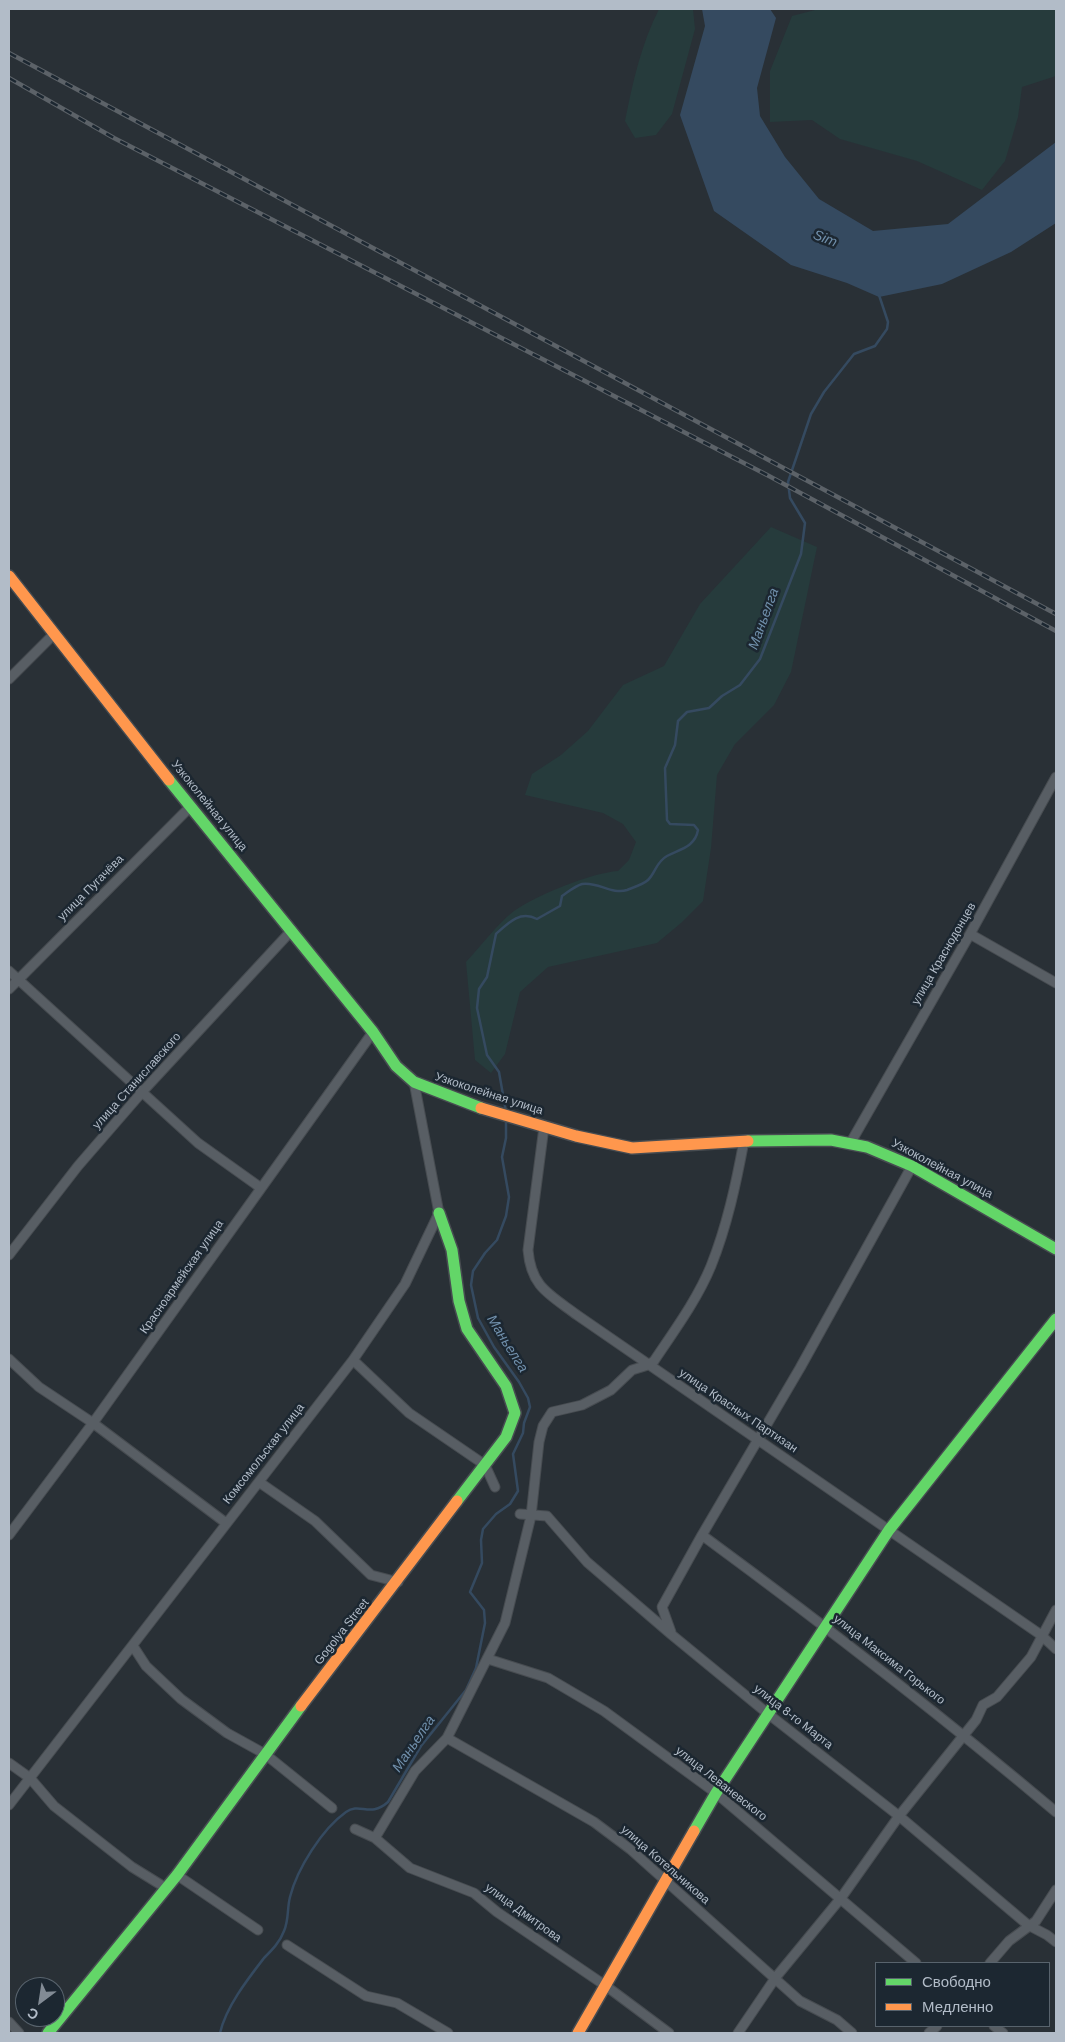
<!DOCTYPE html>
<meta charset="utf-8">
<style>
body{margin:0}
#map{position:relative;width:1065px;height:2042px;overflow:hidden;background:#293036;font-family:Arial,sans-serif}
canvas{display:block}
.frame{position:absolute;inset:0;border:10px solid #b2bcc8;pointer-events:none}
.legend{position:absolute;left:875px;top:1962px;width:175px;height:65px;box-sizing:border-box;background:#1c2731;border:1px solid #58636d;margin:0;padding:6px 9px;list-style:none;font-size:15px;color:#b2bcc8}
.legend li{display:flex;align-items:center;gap:10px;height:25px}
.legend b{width:25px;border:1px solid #58636d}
.north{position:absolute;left:15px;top:1977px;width:50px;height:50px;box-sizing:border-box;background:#1c2731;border:1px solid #58636d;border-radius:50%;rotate:211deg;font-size:14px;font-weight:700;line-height:20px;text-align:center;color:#b2bcc8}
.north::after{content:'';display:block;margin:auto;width:18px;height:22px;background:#828b95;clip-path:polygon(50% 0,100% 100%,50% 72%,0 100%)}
</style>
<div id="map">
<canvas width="1065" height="2042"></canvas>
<div class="frame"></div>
<ul class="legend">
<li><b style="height:6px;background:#63d668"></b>Свободно</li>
<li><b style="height:6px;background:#ff974d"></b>Медленно</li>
</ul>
<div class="north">С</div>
</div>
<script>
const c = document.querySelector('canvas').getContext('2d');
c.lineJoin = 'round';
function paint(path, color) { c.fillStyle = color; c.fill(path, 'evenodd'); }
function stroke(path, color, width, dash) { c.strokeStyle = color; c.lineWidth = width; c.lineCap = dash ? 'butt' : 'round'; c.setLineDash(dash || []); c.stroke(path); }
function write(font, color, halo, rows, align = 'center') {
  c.font = font + ' Arial,sans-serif'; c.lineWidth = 5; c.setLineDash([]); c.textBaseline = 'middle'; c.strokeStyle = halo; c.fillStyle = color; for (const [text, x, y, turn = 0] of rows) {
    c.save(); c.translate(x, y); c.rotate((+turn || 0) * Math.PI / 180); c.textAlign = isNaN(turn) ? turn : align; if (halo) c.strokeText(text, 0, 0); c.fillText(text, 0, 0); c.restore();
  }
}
const green = new Path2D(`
 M659,9H693L695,29L672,114L656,135L635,138L625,121C633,81 641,45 659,9Z
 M819,9H1056V76L1022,87L1018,117L1005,161L982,190L917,161L840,139L812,120L770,122V71L792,16Z
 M771,527L817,547L791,672L774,705L735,744L717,775L711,848L703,901L681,923L657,943L548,967L520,992L505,1054L491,1073L475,1060L466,962C480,947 498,923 514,911C537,895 591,873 618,871L629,860L636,842L623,824L603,813L525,795L532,774L561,755L588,731L623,685L664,666L700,604Z`);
const water = new Path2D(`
 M702,9H770L776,18L757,88L760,116L785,157L819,199L873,231L948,224L1056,142V223L1011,252L942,284L879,297L847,283L791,265L714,211L680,115L705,26Z`);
const stream = new Path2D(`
 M506,1112L499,1072L487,1055L477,1008L479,989L487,977L496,934C508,923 520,910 537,919L560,906L562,896C568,892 575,886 582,884C597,881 612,895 627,890C632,888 644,884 648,880C656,872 656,862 667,856C680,849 695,847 698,830L694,825L670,824L667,820L665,768L675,745L678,721L687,712L709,708L722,696L740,685L760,659L801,554L805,523L790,498L788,482L811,414L824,392L854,354L875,346L887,329L888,322L879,295
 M220,2033C226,2007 247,1980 264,1958C272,1950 280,1942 284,1931C289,1920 287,1908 290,1897C297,1869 322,1829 346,1812C360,1802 370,1818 388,1802L421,1746L466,1690L476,1668L485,1623L484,1610L470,1592L482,1563L481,1540L483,1529L496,1514L510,1504L518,1491L513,1454L523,1433L524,1423L530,1407L528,1398L519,1382L494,1347L478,1318L471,1285L473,1271L485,1253L497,1240L506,1216L509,1197L502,1157L506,1138V1120`);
const street = new Path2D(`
 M9,679L53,635
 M970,934L1056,983
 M9,971L198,1143L261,1188
 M9,989L191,806
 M544,1127L528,1250C531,1287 549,1294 577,1315L1041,1635L1056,1649
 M851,1142L970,934L1056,777
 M9,1255L78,1166L143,1091L292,930
 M9,1359L39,1387L93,1423L226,1523
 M353,1360L409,1413L485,1465L495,1487
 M259,1482L315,1521L371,1575L398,1582
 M520,1514L547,1516L587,1562L672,1635L767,1713L899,1816L1028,1925L1047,1935L1056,1942
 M9,1535L93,1423L373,1032
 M702,1535C823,1624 941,1715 1056,1812
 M671,1632L662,1607L702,1535L800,1368L912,1166
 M133,1646L146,1666L181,1699L227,1733L265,1754L332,1808
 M488,1659L548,1678L604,1711L716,1793L916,1963
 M447,1738L594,1822L630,1849L800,2001L837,2020L852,2033
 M9,1763L30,1778L54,1806L132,1867L166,1888
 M9,1805L353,1360L405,1284L439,1213L414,1082
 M355,1829L375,1838L410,1868L474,1893L497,1912L606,1986L669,2033
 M375,1838L415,1771L447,1738L505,1623L531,1516L539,1442L543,1426L552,1412L582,1405L611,1390L632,1370L648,1365L654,1361C674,1331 697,1300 711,1266C727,1226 736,1184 744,1141
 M177,1875L258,1930
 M287,1945L366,1996L397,2003L448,2033
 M990,1963L1009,1941L1036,1921L1056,1890
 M9,2022L19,2033
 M994,2026L1003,2033
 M738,2033L776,1977L841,1898L899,1816L976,1720L983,1705L997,1697L1031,1657L1056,1610
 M929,2033L937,2026`);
const fast = new Path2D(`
 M169,780L373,1032L396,1066L414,1082L481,1108
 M748,1141L831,1140L867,1147L912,1166L1056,1249
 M439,1213L452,1250L459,1301L467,1329L506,1386L515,1413L506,1437L457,1501
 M694,1831L716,1793L889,1530L1056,1319
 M48,2033L177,1875L301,1706`);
const slow = new Path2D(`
 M9,576L169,780
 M481,1108L576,1136L632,1148L748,1141
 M301,1706L457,1501
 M578,2033L694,1831`);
const rail = new Path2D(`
 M9,53L1056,614
 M9,78L114,138L769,476L1056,631`);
const streetNames = [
 ["Узкоколейная улица",209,806,51],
 ["улица Пугачёва",91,888,-45],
 ["улица Краснодонцев",944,954,-60],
 ["улица Станиславского",137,1081,-48],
 ["Узкоколейная улица",489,1094,18],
 ["Узкоколейная улица",942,1169,28],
 ["Красноармейская улица",182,1277,-55],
 ["улица Красных Партизан",738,1411,34],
 ["Комсомольская улица",264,1454,-52],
 ["Gogolya Street",342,1632,-52],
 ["улица Максима Горького",889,1660,38],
 ["улица 8-го Марта",793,1717,38],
 ["улица Леваневского",721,1784,38],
 ["улица Котельникова",665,1865,41],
 ["улица Дмитрова",523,1913,36]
];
const waterNames = [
 ["Sim",825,239,21],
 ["Маньелга",764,619,-70],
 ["Маньелга",507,1344,58],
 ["Маньелга",414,1744,-56]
];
paint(green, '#263b3c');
paint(water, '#354a60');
stroke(stream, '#354a60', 2.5);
stroke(street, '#474c51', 11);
stroke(fast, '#474c51', 14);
stroke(slow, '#474c51', 14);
stroke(street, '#585e64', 9);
stroke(fast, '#63d668', 11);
stroke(slow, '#ff974d', 11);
stroke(rail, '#5c6268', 4.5);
stroke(rail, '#1c2731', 2.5, [8]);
write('12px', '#b2bcc8', '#1c2731', streetNames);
write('italic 14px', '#7190ac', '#1c2731', waterNames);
</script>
